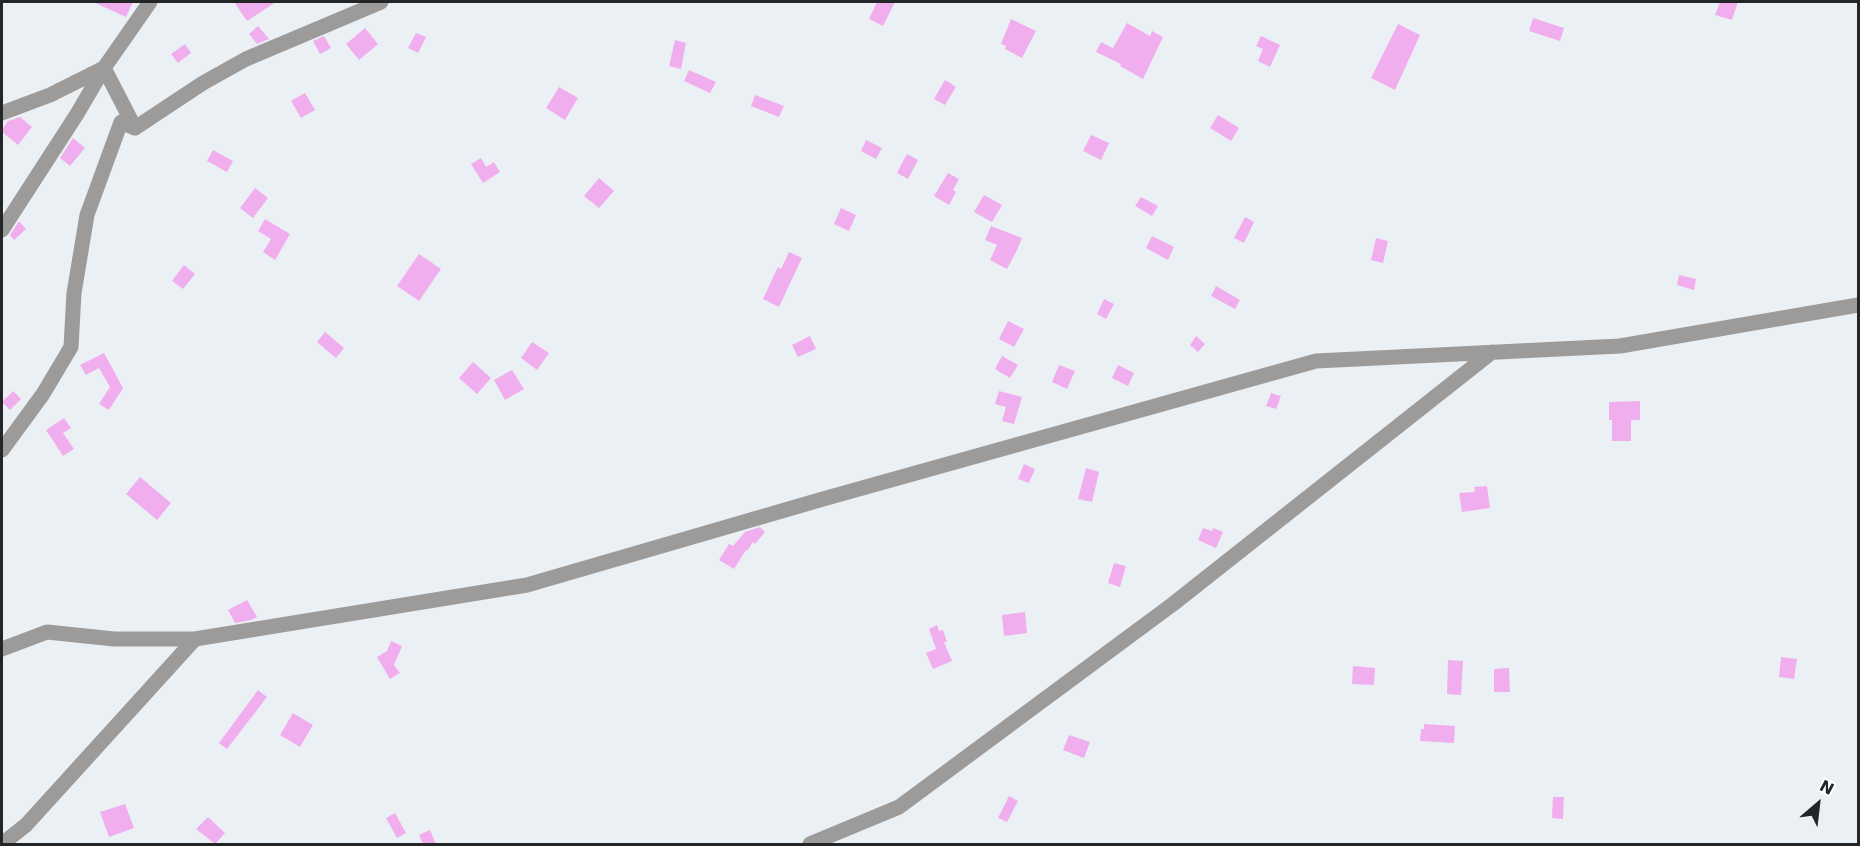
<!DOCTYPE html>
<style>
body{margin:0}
#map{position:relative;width:1860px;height:846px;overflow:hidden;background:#ebf0f5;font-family:"DejaVu Sans",sans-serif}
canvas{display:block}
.frame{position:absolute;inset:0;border:3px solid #232527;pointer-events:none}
.north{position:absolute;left:1788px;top:774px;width:60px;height:60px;-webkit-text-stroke:4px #fff;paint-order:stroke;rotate:28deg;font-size:16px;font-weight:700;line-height:24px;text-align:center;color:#232527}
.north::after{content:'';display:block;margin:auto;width:21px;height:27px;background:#232527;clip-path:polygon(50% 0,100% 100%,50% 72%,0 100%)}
</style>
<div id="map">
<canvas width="1860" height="846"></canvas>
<div class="frame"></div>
<div class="north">N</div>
</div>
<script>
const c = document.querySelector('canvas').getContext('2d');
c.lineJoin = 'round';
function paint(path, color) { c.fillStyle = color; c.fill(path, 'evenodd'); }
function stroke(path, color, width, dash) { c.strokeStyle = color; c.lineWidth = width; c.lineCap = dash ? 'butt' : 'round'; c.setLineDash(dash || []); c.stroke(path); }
const building = new Path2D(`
 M93,2H133L126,17Z
 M234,2H276L247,21Z
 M877,2H895L883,26L869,19Z
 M1720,2H1738L1732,20L1715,15Z
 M1533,18L1564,28L1560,41L1529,31Z
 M1011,19L1036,31L1022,58L1005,49L1006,46L1001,44Z
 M1127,23L1150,36L1152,31L1163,37L1143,79L1120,66L1121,64L1096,52L1101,42L1113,48Z
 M1398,24L1420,35L1395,90L1371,78Z
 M258,26L269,39L257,44L249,34Z
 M365,28L378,44L359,60L346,44Z
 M416,33L426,37L418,53L408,48Z
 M324,36L331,48L320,54L313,41Z
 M1261,36L1280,45L1270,67L1258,61L1263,49L1256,46Z
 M675,40L686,43L681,69L669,66Z
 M185,44L191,53L178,63L171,54Z
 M689,70L716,82L710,93L684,81Z
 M945,80L956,87L945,105L934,99Z
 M559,87L578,98L565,120L546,108Z
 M305,93L315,110L301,118L291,101Z
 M755,95L784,106L779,117L751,106Z
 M1218,115L1239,128L1231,141L1210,128Z
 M20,117L32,127L18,145L2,132V130L8,121Z
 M1091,135L1109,143L1101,160L1083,151Z
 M73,138L85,148L70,166L60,158Z
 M866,140L882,148L876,159L861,151Z
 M213,150L233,161L227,172L207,161Z
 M907,154L918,160L908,179L897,173Z
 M481,158L486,167L494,162L500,172L483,183L471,164Z
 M948,173L959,179L953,190L956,192L949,205L934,196Z
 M599,178L614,191L599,208L584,196Z
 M255,188L268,198L253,218L240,208Z
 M984,195L1002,205L992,222L974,212Z
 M1141,197L1158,206L1152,216L1135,206Z
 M841,208L856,215L849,231L834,224Z
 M1245,217L1254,222L1244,243L1234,238Z
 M265,219L290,234L275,260L263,252L271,239L258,231Z
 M19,221L26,229L14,240L10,235Z
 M991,226L1022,238L1016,252L1007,269L990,260L997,245L985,240Z
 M1152,236L1174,247L1168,260L1146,248Z
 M1376,238L1388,241L1383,263L1371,260Z
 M789,252L802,258L779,307L763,299L778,267L781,269Z
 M419,254L441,269L419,301L397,286Z
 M184,265L195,274L183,289L172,281Z
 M1679,275L1696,279L1694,290L1677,285Z
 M1216,286L1240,300L1235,309L1211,296Z
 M1104,299L1114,304L1106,319L1097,314Z
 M1008,321L1024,329L1014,347L999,339Z
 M325,332L344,348L336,358L317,342Z
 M810,336L816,349L798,357L792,345Z
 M1196,336L1205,344L1198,352L1190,345Z
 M532,342L549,353L537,370L521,358Z
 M104,353L123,388L109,410L99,404L110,387L99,368L86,375L80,365Z
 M1002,356L1018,365L1010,378L995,369Z
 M473,362L491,378L477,394L459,378Z
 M1059,365L1075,371L1067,389L1052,382Z
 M1118,365L1134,373L1128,386L1112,378Z
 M512,370L524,389L505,400L494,380Z
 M13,391L21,399L10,410L2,402Z
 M999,391L1022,397L1014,424L1002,421L1006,407L995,404Z
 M1271,393L1281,396L1276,409L1266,406Z
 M1640,401V420H1631V441H1612V420H1609V402Z
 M64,418L71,428L63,433L74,449L63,456L46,430Z
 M1024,464L1035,469L1029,483L1018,479Z
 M1086,468L1099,472L1092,502L1078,499Z
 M140,477L171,503L157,520L126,494Z
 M1487,486L1490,508L1462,512L1459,493L1475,492L1474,487Z
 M760,527L765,532L755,544L753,542L747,551L746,550L734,569L719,560L729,544L733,546L745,532Z
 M1203,528L1212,531L1213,528L1223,532L1216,548L1198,540Z
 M1114,563L1126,566L1120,587L1108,583Z
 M247,600L257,617L251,620L235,623L228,610Z
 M1025,612L1027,633L1004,636L1002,615Z
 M937,625L939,631L943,630L947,642H944L952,661L933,669L926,653L936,649L929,629Z
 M391,641L402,646L394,665L400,673L390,679L377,657L387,651Z
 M1781,657L1797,659L1794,679L1779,677Z
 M1448,660L1463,661L1461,695L1447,694Z
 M1353,666L1375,668L1374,685L1352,684Z
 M1509,668L1510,692H1494V669Z
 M258,690L267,697L227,749L219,743Z
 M293,713L313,725L300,747L280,735Z
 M1424,724L1455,726L1454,743L1420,741L1421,729H1424Z
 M1069,735L1090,742L1084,758L1063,750Z
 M1009,796L1018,801L1007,822L998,818Z
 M1553,797H1564L1563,819L1552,818Z
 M125,804L134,828L109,837L100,812Z
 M395,813L406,833L397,838L386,818Z
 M208,817L225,833L215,844L196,829Z
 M430,830L436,844H423L419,835Z`);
const minor = new Path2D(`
 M2,113L50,95L104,68L135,128L203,83L246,59L381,2
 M2,230L77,114L104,68L150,2
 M2,450L43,394L71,347L74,293L87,215L121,122L135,128
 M2,649L47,632L114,639H195
 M2,844L26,825L195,639L527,585L823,499L1316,361L1620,346L1858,305
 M810,844L899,807L1173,604L1492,352`);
paint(building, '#f1aeef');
stroke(minor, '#9d9b99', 15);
</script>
